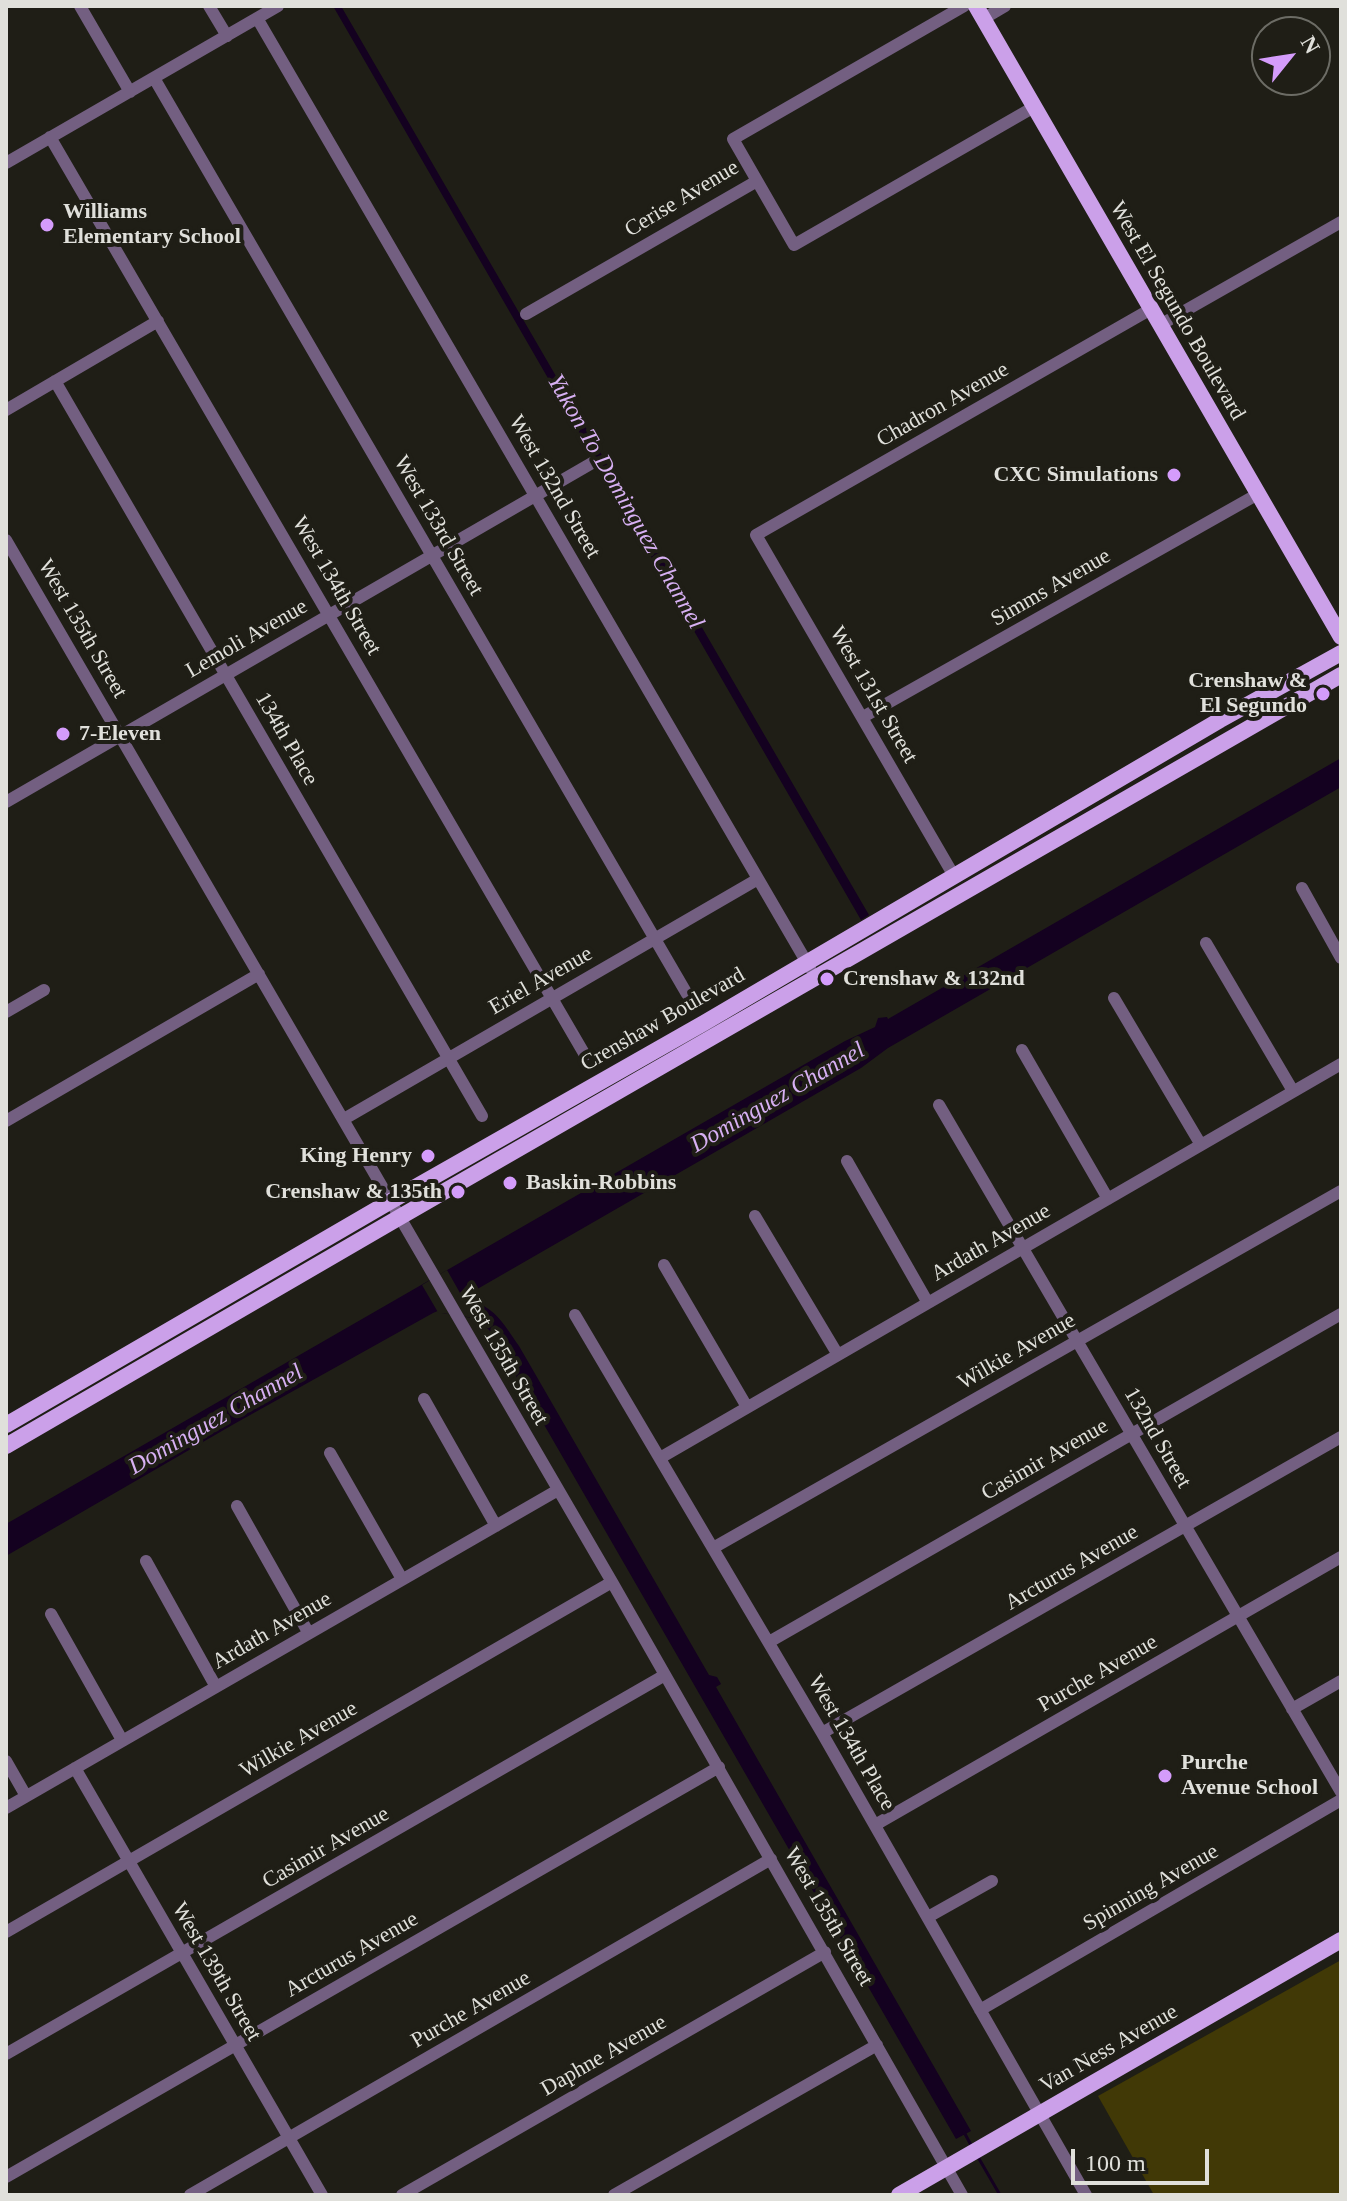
<!DOCTYPE html>
<style>
body{margin:0}
#map{position:relative;width:1347px;height:2201px;overflow:hidden;background:#1f1e16;font-family:Georgia,serif}
canvas{display:block}
.frame{position:absolute;inset:0;border:8px solid #e0e0db;pointer-events:none}
.north{position:absolute;left:1251px;top:16px;width:80px;height:80px;box-sizing:border-box;background:#1f1e16;border:2px solid #6c6c65;border-radius:50%;rotate:60deg;font-size:22px;font-weight:700;line-height:32px;text-align:center;color:#e0e0db}
.north::after{content:'';display:block;margin:auto;width:28px;height:36px;background:#d49cfb;clip-path:polygon(50% 0,100% 100%,50% 72%,0 100%)}
.scale{position:absolute;left:1071px;top:2149px;width:138px;height:36px;box-sizing:border-box;border:4px solid #e0e0db;border-top:0;padding-left:10px;font-size:24px;line-height:28px;white-space:nowrap;color:#e0e0db;-webkit-text-stroke:6px #1f1e16;paint-order:stroke}
</style>
<div id="map">
<canvas width="1347" height="2201"></canvas>
<div class="frame"></div>
<div class="north">N</div>
<div class="scale">100 m</div>
</div>
<script>
const c = document.querySelector('canvas').getContext('2d');
c.lineJoin = 'round';
function paint(path, color) { c.fillStyle = color; c.fill(path, 'evenodd'); }
function stroke(path, color, width, dash) { c.strokeStyle = color; c.lineWidth = width; c.lineCap = dash ? 'butt' : 'round'; c.setLineDash(dash || []); c.stroke(path); }
function write(font, color, halo, rows, align = 'center') {
  c.font = font + ' Georgia,serif'; c.lineWidth = 8; c.setLineDash([]); c.textBaseline = 'middle'; c.strokeStyle = halo; c.fillStyle = color; for (const [text, x, y, turn = 0] of rows) {
    c.save(); c.translate(x, y); c.rotate((+turn || 0) * Math.PI / 180); c.textAlign = isNaN(turn) ? turn : align; if (halo) c.strokeText(text, 0, 0); c.fillText(text, 0, 0); c.restore();
  }
}
const green = new Path2D(`
 M1341,1960V2195H1154L1098,2096Z`);
const water = new Path2D(`
 M333,6H341L869,915L861,920Z
 M1341,758V787L888,1048L861,1068L460,1299C466,1301 473,1301 479,1304C497,1310 509,1332 519,1346L709,1675L717,1677L721,1684L716,1687L971,2131L956,2139L505,1357L495,1336L478,1319L442,1313L440,1310L433,1313L234,1424L6,1556V1524L845,1041L875,1027L878,1018L887,1017L888,1019Z`);
const pier = new Path2D(`
 M447,1270L464,1300L474,1302L468,1306L474,1318L442,1313L439,1314L422,1285Z`);
const stream = new Path2D(`
 M964,2132L972,2147
 M978,2157L1000,2195`);
const minor = new Path2D(`
 M80,6L130,92
 M209,6L227,36
 M964,6L733,139L794,245L1034,107
 M257,18L810,968
 M983,19L1005,6
 M154,78L687,994
 M50,137L585,1055
 M6,163L278,6
 M526,314L757,181
 M1160,325L1341,222
 M55,381L482,1116
 M6,410L158,321
 M6,540L612,1582L962,2195
 M863,717L1258,494
 M6,802L592,463
 M954,876L756,535L1151,309
 M1302,888L1341,958
 M1206,943L1293,1091
 M1114,998L1201,1145
 M6,1012L44,990
 M1022,1050L1108,1199
 M939,1105L1341,1792
 M344,1119L758,879
 M6,1121L259,974
 M847,1161L928,1303
 M755,1216L838,1355
 M664,1265L747,1407
 M575,1315L822,1733L1086,2195
 M424,1399L496,1526
 M330,1453L402,1579
 M660,1458L1341,1064
 M237,1506L308,1632
 M713,1548L1341,1191
 M146,1561L216,1687
 M51,1614L122,1740
 M769,1642L1341,1314
 M1292,1709L1341,1681
 M822,1733L1341,1437
 M6,1761L26,1796
 M75,1768L322,2195
 M6,1808L558,1490
 M875,1825L1341,1557
 M928,1917L992,1881
 M6,1932L612,1582
 M980,2010L1341,1800
 M6,2054L665,1675
 M6,2177L719,1767
 M190,2195L771,1859
 M402,2195L825,1952
 M614,2195L877,2045`);
const major = new Path2D(`
 M976,6L1341,637
 M6,1425L391,1201L704,1023L1220,720L1341,653
 M6,1446L400,1217L1341,675
 M899,2195L1341,1940`);
const markers = [
 [47,225,8,"#d49cfb"],
 [1174,475,8,"#d49cfb"],
 [1323,694,8,"#d49cfb"],
 [63,734,8,"#d49cfb"],
 [827,979,8,"#d49cfb"],
 [428,1156,8,"#d49cfb"],
 [510,1183,8,"#d49cfb"],
 [458,1192,8,"#d49cfb"],
 [1165,1776,8,"#d49cfb"]
];
const streetNames = [
 ["Cerise Avenue",682,199,-31],
 ["West El Segundo Boulevard",1177,311,60],
 ["Chadron Avenue",943,405,-30],
 ["West 132nd Street",554,487,60],
 ["West 133rd Street",438,526,60],
 ["West 134th Street",336,586,60],
 ["Simms Avenue",1051,588,-30],
 ["West 135th Street",82,629,60],
 ["Lemoli Avenue",247,639,-30],
 ["West 131st Street",873,695,60],
 ["134th Place",286,739,60],
 ["Eriel Avenue",541,981,-30],
 ["Crenshaw Boulevard",663,1020,-30],
 ["Ardath Avenue",991,1243,-30],
 ["Wilkie Avenue",1017,1352,-30],
 ["West 135th Street",503,1356,60],
 ["132nd Street",1157,1438,60],
 ["Casimir Avenue",1045,1460,-30],
 ["Arcturus Avenue",1072,1568,-30],
 ["Ardath Avenue",272,1631,-30],
 ["Purche Avenue",1098,1674,-30],
 ["Wilkie Avenue",299,1740,-30],
 ["West 134th Place",851,1743,60],
 ["Casimir Avenue",326,1848,-30],
 ["Spinning Avenue",1151,1888,-30],
 ["West 135th Street",828,1917,60],
 ["Arcturus Avenue",352,1955,-30],
 ["West 139th Street",216,1972,60],
 ["Purche Avenue",471,2010,-30],
 ["Van Ness Avenue",1109,2049,-30],
 ["Daphne Avenue",604,2056,-30]
];
const poiNames = [
 ["Williams",63,212],
 ["Elementary School",63,237],
 ["CXC Simulations",1158,475,"right"],
 ["Crenshaw &",1307,681,"right"],
 ["El Segundo",1307,706,"right"],
 ["7-Eleven",79,734],
 ["Crenshaw & 132nd",843,979],
 ["King Henry",412,1156,"right"],
 ["Baskin-Robbins",526,1183],
 ["Crenshaw & 135th",442,1192,"right"],
 ["Purche",1181,1763],
 ["Avenue School",1181,1788]
];
const waterNames = [
 ["Yukon To Dominguez Channel",625,502,60],
 ["Dominguez Channel",778,1098,-30],
 ["Dominguez Channel",216,1420,-30]
];
paint(green, '#413906');
paint(water, '#140120');
paint(pier, '#1f1e16');
stroke(stream, '#140120', 3);
stroke(minor, '#735f81', 12);
stroke(major, '#cba0e9', 16);
for (const [x, y, r, color] of markers) { const dot = new Path2D(); dot.arc(x, y, r, 0, 2 * Math.PI); c.fillStyle = color; c.fill(dot); stroke(dot, '#1f1e16', 3); }
write('22px', '#e0e0db', '#1f1e16', streetNames);
write('bold 22px', '#e0e0db', '#1f1e16', poiNames, 'left');
write('italic 24px', '#d7b0f3', '#1f1e16', waterNames);
</script>
